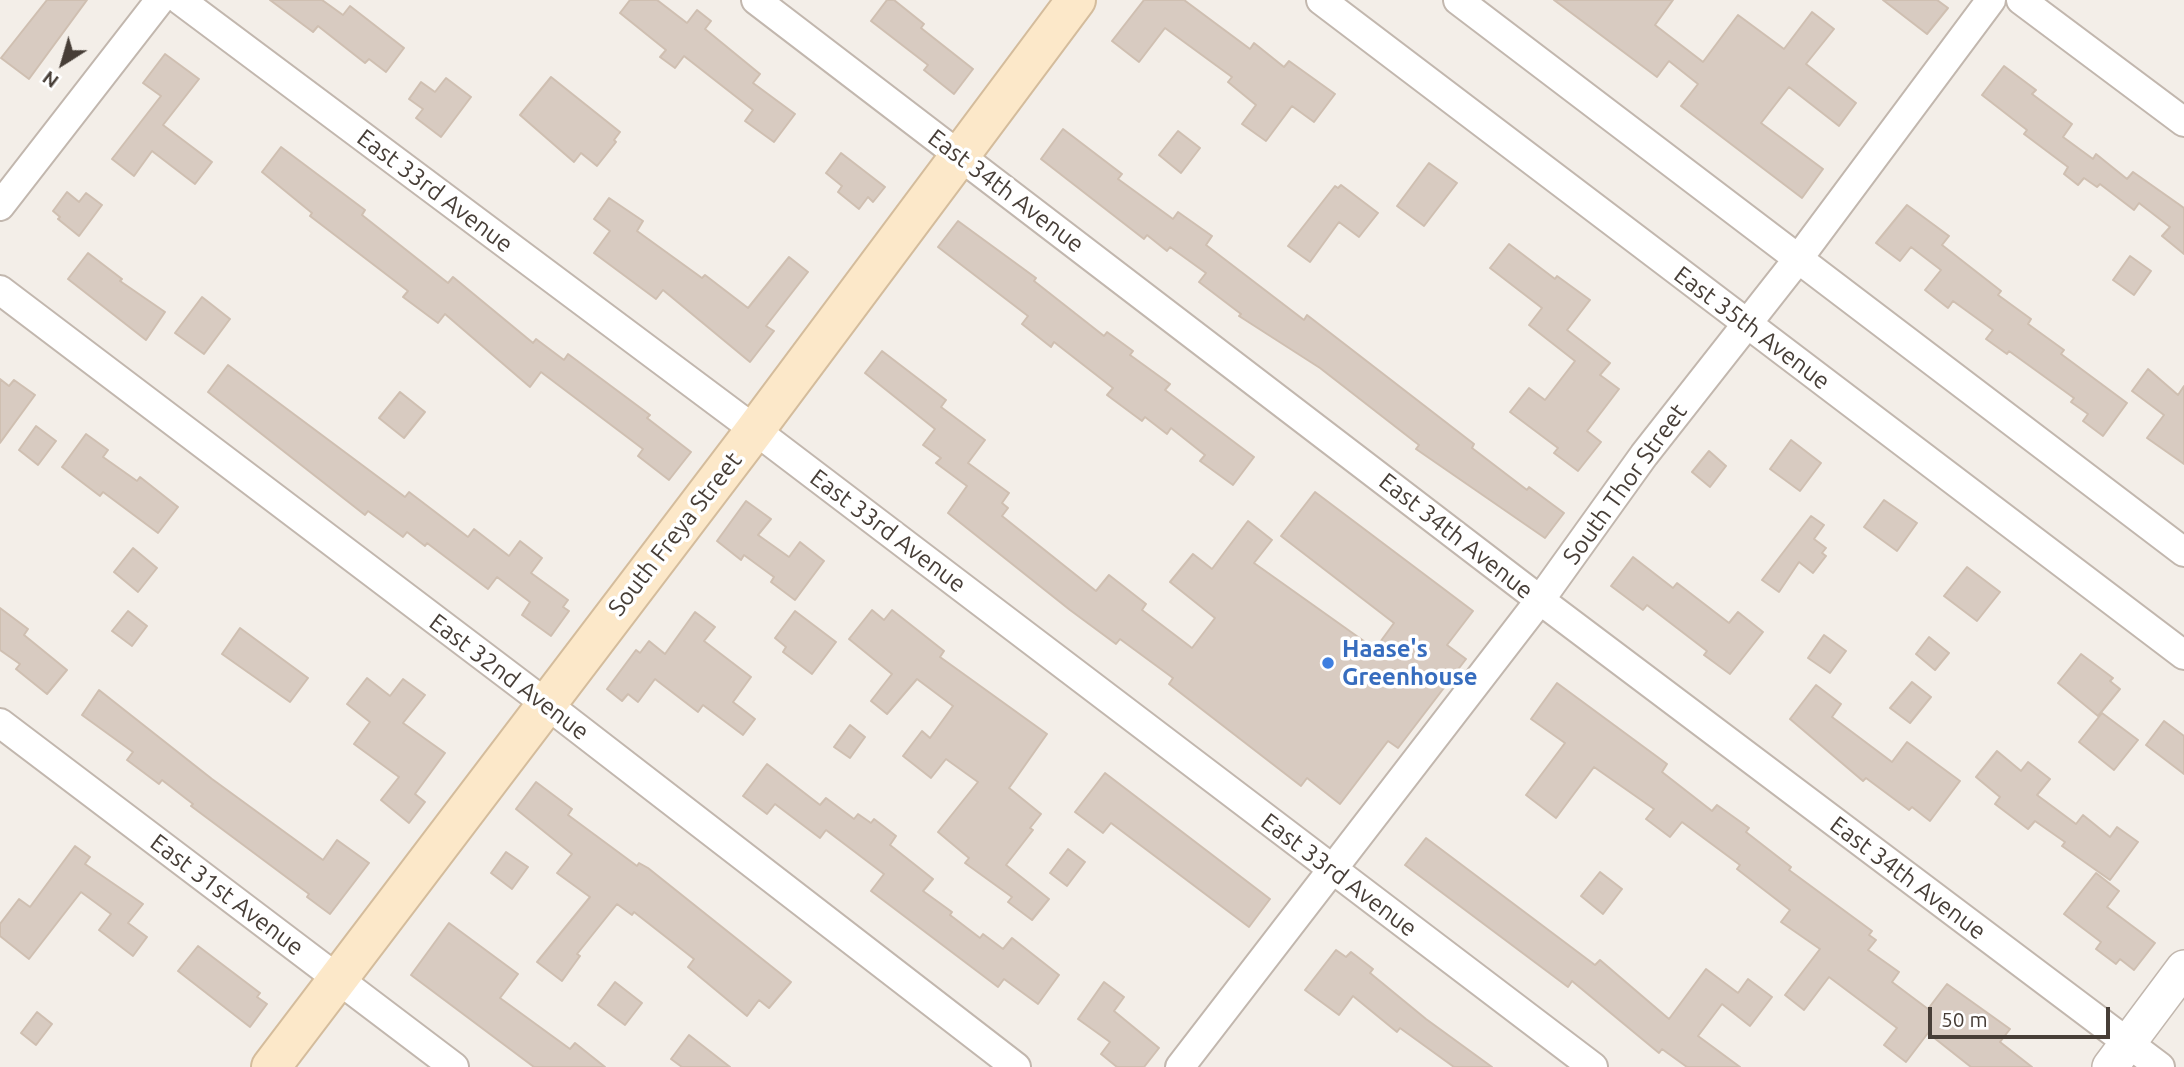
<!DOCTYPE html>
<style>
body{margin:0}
#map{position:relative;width:2184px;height:1067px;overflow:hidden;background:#f3eee8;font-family:Ubuntu,sans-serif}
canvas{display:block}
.north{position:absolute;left:28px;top:28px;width:70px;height:70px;-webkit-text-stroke:5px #fff;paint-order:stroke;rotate:217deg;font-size:19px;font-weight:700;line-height:28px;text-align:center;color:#473e37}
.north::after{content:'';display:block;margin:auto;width:24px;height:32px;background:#473e37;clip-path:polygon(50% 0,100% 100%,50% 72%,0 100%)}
.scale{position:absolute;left:1928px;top:1007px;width:182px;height:32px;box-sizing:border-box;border:4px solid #473e37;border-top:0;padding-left:9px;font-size:21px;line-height:24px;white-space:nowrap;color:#473e37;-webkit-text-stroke:5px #fff;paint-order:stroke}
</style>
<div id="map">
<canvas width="2184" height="1067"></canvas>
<div class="north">N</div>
<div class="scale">50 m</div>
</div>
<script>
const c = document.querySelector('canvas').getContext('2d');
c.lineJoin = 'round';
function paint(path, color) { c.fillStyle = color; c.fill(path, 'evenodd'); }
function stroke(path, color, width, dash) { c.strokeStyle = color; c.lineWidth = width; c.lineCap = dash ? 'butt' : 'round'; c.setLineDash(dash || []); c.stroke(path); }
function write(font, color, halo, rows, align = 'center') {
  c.font = font + ' Ubuntu,sans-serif'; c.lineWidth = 7; c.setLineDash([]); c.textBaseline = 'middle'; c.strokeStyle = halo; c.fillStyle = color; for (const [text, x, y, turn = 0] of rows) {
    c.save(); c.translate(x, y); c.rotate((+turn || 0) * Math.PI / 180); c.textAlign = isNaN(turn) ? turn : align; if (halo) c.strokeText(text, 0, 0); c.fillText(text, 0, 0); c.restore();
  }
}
const building = new Path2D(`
 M47,0H87L29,79L1,58Z
 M270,0H322L343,15L350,6L404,48L386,72L369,59L365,63L318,26L313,32Z
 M630,0H657L687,23L697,10L711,21L705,29L760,74L753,83L795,114L774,142L745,121L753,110L684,56L675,68L660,57L666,50L620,13Z
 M887,0H894L924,24L921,28L973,69L954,94L924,70L928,65L871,21Z
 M1144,0H1184L1250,49L1254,43L1284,67L1289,61L1335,94L1314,122L1292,106L1266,141L1242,124L1256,105L1228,82L1232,77L1165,28L1139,62L1112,41Z
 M1554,0H1673L1655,25L1703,62L1738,15L1784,49L1812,12L1834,29L1806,64L1856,103L1839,126L1789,87L1761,123L1823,169L1802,198L1681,106L1698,84L1669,61L1657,77Z
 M1883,0H1937L1948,8L1927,34Z
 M165,54L199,79L163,125L212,162L195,184L152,151L134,176L112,159L161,96L143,83Z
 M2004,66L2036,90L2032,94L2072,124L2063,137L2093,159L2096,154L2127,179L2133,172L2184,208V254L2162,236L2170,227L2139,203L2134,210L2100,184L2097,187L2084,178L2078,185L2064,174L2068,167L2024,134L2027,130L1982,95Z
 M551,77L620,132L614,140L616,142L597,166L581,153L574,162L520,115Z
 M446,78L471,97L441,137L416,118L423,109L409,99L421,82L435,92Z
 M1063,129L1122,174L1118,179L1173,219L1178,212L1212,236L1206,245L1304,320L1307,315L1474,444L1472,448L1527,490L1529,487L1564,513L1545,538L1416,449L1419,445L1320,368L1239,316L1241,314L1199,282L1206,273L1170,247L1167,251L1147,235L1144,239L1041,159Z
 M1178,131L1200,148L1181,173L1159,155Z
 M281,147L365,210L362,215L448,283L453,277L533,343L536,339L564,360L568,354L650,415L647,418L691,452L669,480L638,456L643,449L541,372L530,387L445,314L438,323L403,297L408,291L310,216L312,213L262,172Z
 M841,153L885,187L873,202L868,197L859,209L838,192L842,186L826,173Z
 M1429,163L1457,183L1424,226L1397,206Z
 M1341,185L1378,213L1359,237L1339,222L1310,262L1288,246L1335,186L1338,188Z
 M67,192L79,202L86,193L102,205L79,236L58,219L60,217L53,211Z
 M609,198L643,221L637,231L702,278L705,275L748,308L789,257L808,272L766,326L774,331L750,362L663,290L656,299L594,253L610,231L594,219Z
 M1907,205L1949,236L1942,245L2001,291L1998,295L2031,319L2028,324L2064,350L2061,354L2127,403L2103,436L2083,421L2088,414L2071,402L2074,398L2009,351L2007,354L1986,339L1993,330L1953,301L1948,308L1925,290L1941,270L1911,247L1900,261L1876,243Z
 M958,221L1036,278L1034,281L1104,336L1107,332L1133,351L1130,355L1170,384L1165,390L1254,457L1233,485L1200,461L1205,455L1171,428L1167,434L1145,417L1142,421L1107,395L1113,388L1054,342L1051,347L1022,324L1028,316L938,247Z
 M1509,244L1555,279L1557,276L1590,300L1567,330L1610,363L1600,375L1619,389L1587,431L1601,442L1578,471L1554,453L1558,448L1510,412L1529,388L1545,400L1575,361L1529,325L1542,308L1490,268Z
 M88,253L122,279L120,281L165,312L146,340L68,279Z
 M2130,256L2151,271L2134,295L2113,280Z
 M202,297L230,319L204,354L175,333Z
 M882,351L946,400L941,407L985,440L968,463L1009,493L1002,503L1008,508L1002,516L1096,591L1109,575L1146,604L1142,610L1192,648L1215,618L1170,582L1193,554L1212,569L1248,521L1272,540L1254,563L1375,649L1394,623L1281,536L1315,492L1473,611L1447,645L1466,659L1398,748L1388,741L1340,804L1307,778L1301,786L1169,684L1173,678L1120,639L1116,644L1070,610L948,513L967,486L936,463L941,458L923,445L935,429L865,373Z
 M228,365L405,497L409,492L468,537L474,529L509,556L520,541L542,558L531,573L568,600L563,607L569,611L551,636L522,615L530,602L497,577L488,589L427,543L425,546L407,532L403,537L368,511L365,515L208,392Z
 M2148,369L2178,395L2184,386V464L2147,438L2164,415L2132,391Z
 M0,379L9,386L14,380L35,395L0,443Z
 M400,392L425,412L404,438L379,418Z
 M36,426L56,441L38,465L19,450Z
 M86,434L108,450L103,457L137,481L140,477L178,507L158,533L103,492L100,496L62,467Z
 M1791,440L1821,463L1800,491L1770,469Z
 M1709,451L1726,466L1710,487L1692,472Z
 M1884,500L1917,523L1897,551L1864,527Z
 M746,501L771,519L758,535L789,557L800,542L824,561L795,600L771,582L774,577L744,555L741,560L717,541Z
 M1811,516L1824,525L1814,539L1826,548L1822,553L1826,556L1813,573L1799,562L1779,592L1762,580Z
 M133,548L157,568L138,592L114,572Z
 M1633,557L1673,588L1677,583L1729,623L1738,612L1763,632L1730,674L1704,655L1707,651L1647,605L1643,610L1611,586Z
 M1967,567L2000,592L1977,621L1944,596Z
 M0,608L28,629L24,635L67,670L47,694L16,669L20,664L0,650Z
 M872,610L884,620L892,610L944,651L940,657L1047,734L1009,788L1041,814L1030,828L1033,830L1006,865L1049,899L1032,920L1008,902L1012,897L965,863L969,858L938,832L978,782L946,759L931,778L903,756L922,731L930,738L953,706L917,679L887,714L871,701L892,674L849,639Z
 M128,611L147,626L132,646L112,631Z
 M795,611L836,642L812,674L783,652L786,647L775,638Z
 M695,612L715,627L704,641L751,677L733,702L755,719L743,735L703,705L698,712L655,679L638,702L628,694L622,701L607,689L636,650L640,653L649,641L665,654Z
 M240,628L308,678L290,702L222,654Z
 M1824,635L1846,651L1830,673L1808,658Z
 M1929,637L1949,653L1935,670L1916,654Z
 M2081,654L2113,678L2110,681L2120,689L2098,716L2058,683Z
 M367,678L390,696L403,679L425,695L403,723L445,753L415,794L425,802L409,823L381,800L399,777L354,744L370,722L347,704Z
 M1912,682L1931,697L1910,723L1890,708Z
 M1557,683L1667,764L1662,772L1712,811L1717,805L1749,828L1746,832L1791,867L1789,870L1872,931L1869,935L1876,940L1868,950L1899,972L1892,982L1928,1009L1947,984L2010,1029L2000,1042L2032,1067H1971L1928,1033L1906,1062L1884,1045L1897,1028L1829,977L1804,1010L1785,995L1820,949L1781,922L1790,910L1737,869L1740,865L1682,822L1670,837L1646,819L1654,809L1594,767L1556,818L1526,795L1565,743L1531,719Z
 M1816,685L1841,704L1832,717L1892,762L1907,742L1960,781L1930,821L1912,807L1909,810L1866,778L1863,781L1790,719Z
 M99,690L212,779L323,860L337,840L369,863L330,914L307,897L309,894L191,806L193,804L162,780L159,784L127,760L133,752L82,715Z
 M2102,713L2138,740L2114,770L2079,742Z
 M2164,721L2184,736V774L2146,745Z
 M850,725L865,737L850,758L834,747Z
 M1997,751L2021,771L2028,762L2050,779L2037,795L2076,824L2083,815L2110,837L2117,827L2138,842L2110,880L2062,846L2065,842L2035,821L2028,829L1995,804L2000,797L1976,777Z
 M767,764L820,805L826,798L854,819L858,814L871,823L874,819L896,836L890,845L933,879L923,891L952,912L950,915L980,938L983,934L1003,949L1012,938L1059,975L1038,1004L1004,979L998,987L871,891L884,874L826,830L820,838L775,804L767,814L743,796Z
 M1105,773L1270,899L1249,927L1111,823L1103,833L1075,812Z
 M536,782L572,809L568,815L637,866L639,863L648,868L791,982L769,1008L759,1000L747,1016L688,967L694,959L634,912L632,915L617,904L577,954L580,956L562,981L537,962L590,897L557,873L572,854L516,809Z
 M1426,838L1595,965L1600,960L1669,1019L1706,969L1738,993L1748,979L1772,997L1750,1026L1722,1004L1698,1036L1740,1067H1687L1662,1049L1659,1053L1572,981L1568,987L1405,865Z
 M75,846L90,857L85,864L143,904L128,923L147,937L133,956L99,930L111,914L81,892L29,959L0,936V924L19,899L30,907Z
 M1068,849L1085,862L1067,886L1050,873Z
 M506,852L528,867L512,889L491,873Z
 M1600,872L1622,889L1603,914L1581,896Z
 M2096,873L2119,891L2107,907L2155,943L2134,970L2120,959L2116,964L2096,949L2101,942L2064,914Z
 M449,923L518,974L500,998L570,1049L575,1043L605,1067H534L411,975Z
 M198,946L260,993L257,997L267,1004L250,1027L178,971Z
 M1336,950L1346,957L1351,952L1373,969L1370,973L1426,1019L1492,1067H1454L1400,1028L1397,1032L1353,996L1339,1015L1305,990Z
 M615,982L642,1003L625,1025L598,1005Z
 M1104,982L1124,997L1114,1011L1159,1048L1144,1067H1117L1101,1054L1110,1042L1078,1019Z
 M37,1012L52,1024L36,1045L21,1033Z
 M689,1035L730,1067H682L671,1059Z`);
const minor = new Path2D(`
 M180,0L755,430L1593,1067
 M756,0L1540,600L2160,1067
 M1321,0L2184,655
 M1458,0L2184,552
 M2021,0L2184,122
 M0,206L160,0
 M0,290L545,703L1016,1067
 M0,723L454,1067
 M1180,1067L1540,600L1644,455L1798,259L1991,0`);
const tertiary = new Path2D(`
 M2110,1067L2184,968`);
const secondary = new Path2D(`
 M271,1067L755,430L1076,0`);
const markers = [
 [1328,663,7,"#3f7fe0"]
];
const streetNames = [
 ["East 33rd Avenue",435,191,37],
 ["East 34th Avenue",1006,191,37],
 ["East 35th Avenue",1752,328,37],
 ["South Thor Street",1625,484,-54],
 ["East 33rd Avenue",888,531,37],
 ["South Freya Street",675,534,-52],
 ["East 34th Avenue",1456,536,38],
 ["East 32nd Avenue",509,677,37],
 ["East 33rd Avenue",1339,875,37],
 ["East 34th Avenue",1908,878,37],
 ["East 31st Avenue",227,895,37]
];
const shopNames = [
 ["Haase's",1342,649],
 ["Greenhouse",1342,677]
];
paint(building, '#d8cbc1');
stroke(building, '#cfbfb1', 2);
stroke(minor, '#c2b7ae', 32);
stroke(tertiary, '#c2b7ae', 38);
stroke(secondary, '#d4bc9c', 42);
stroke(minor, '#fff', 28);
stroke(tertiary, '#fff', 35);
stroke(secondary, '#fce8c9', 38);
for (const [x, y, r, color] of markers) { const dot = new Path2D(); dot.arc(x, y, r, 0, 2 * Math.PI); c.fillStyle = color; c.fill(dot); stroke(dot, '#fff', 2.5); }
write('24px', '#473e37', '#fff', streetNames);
write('bold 24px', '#366cbe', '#fff', shopNames, 'left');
</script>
